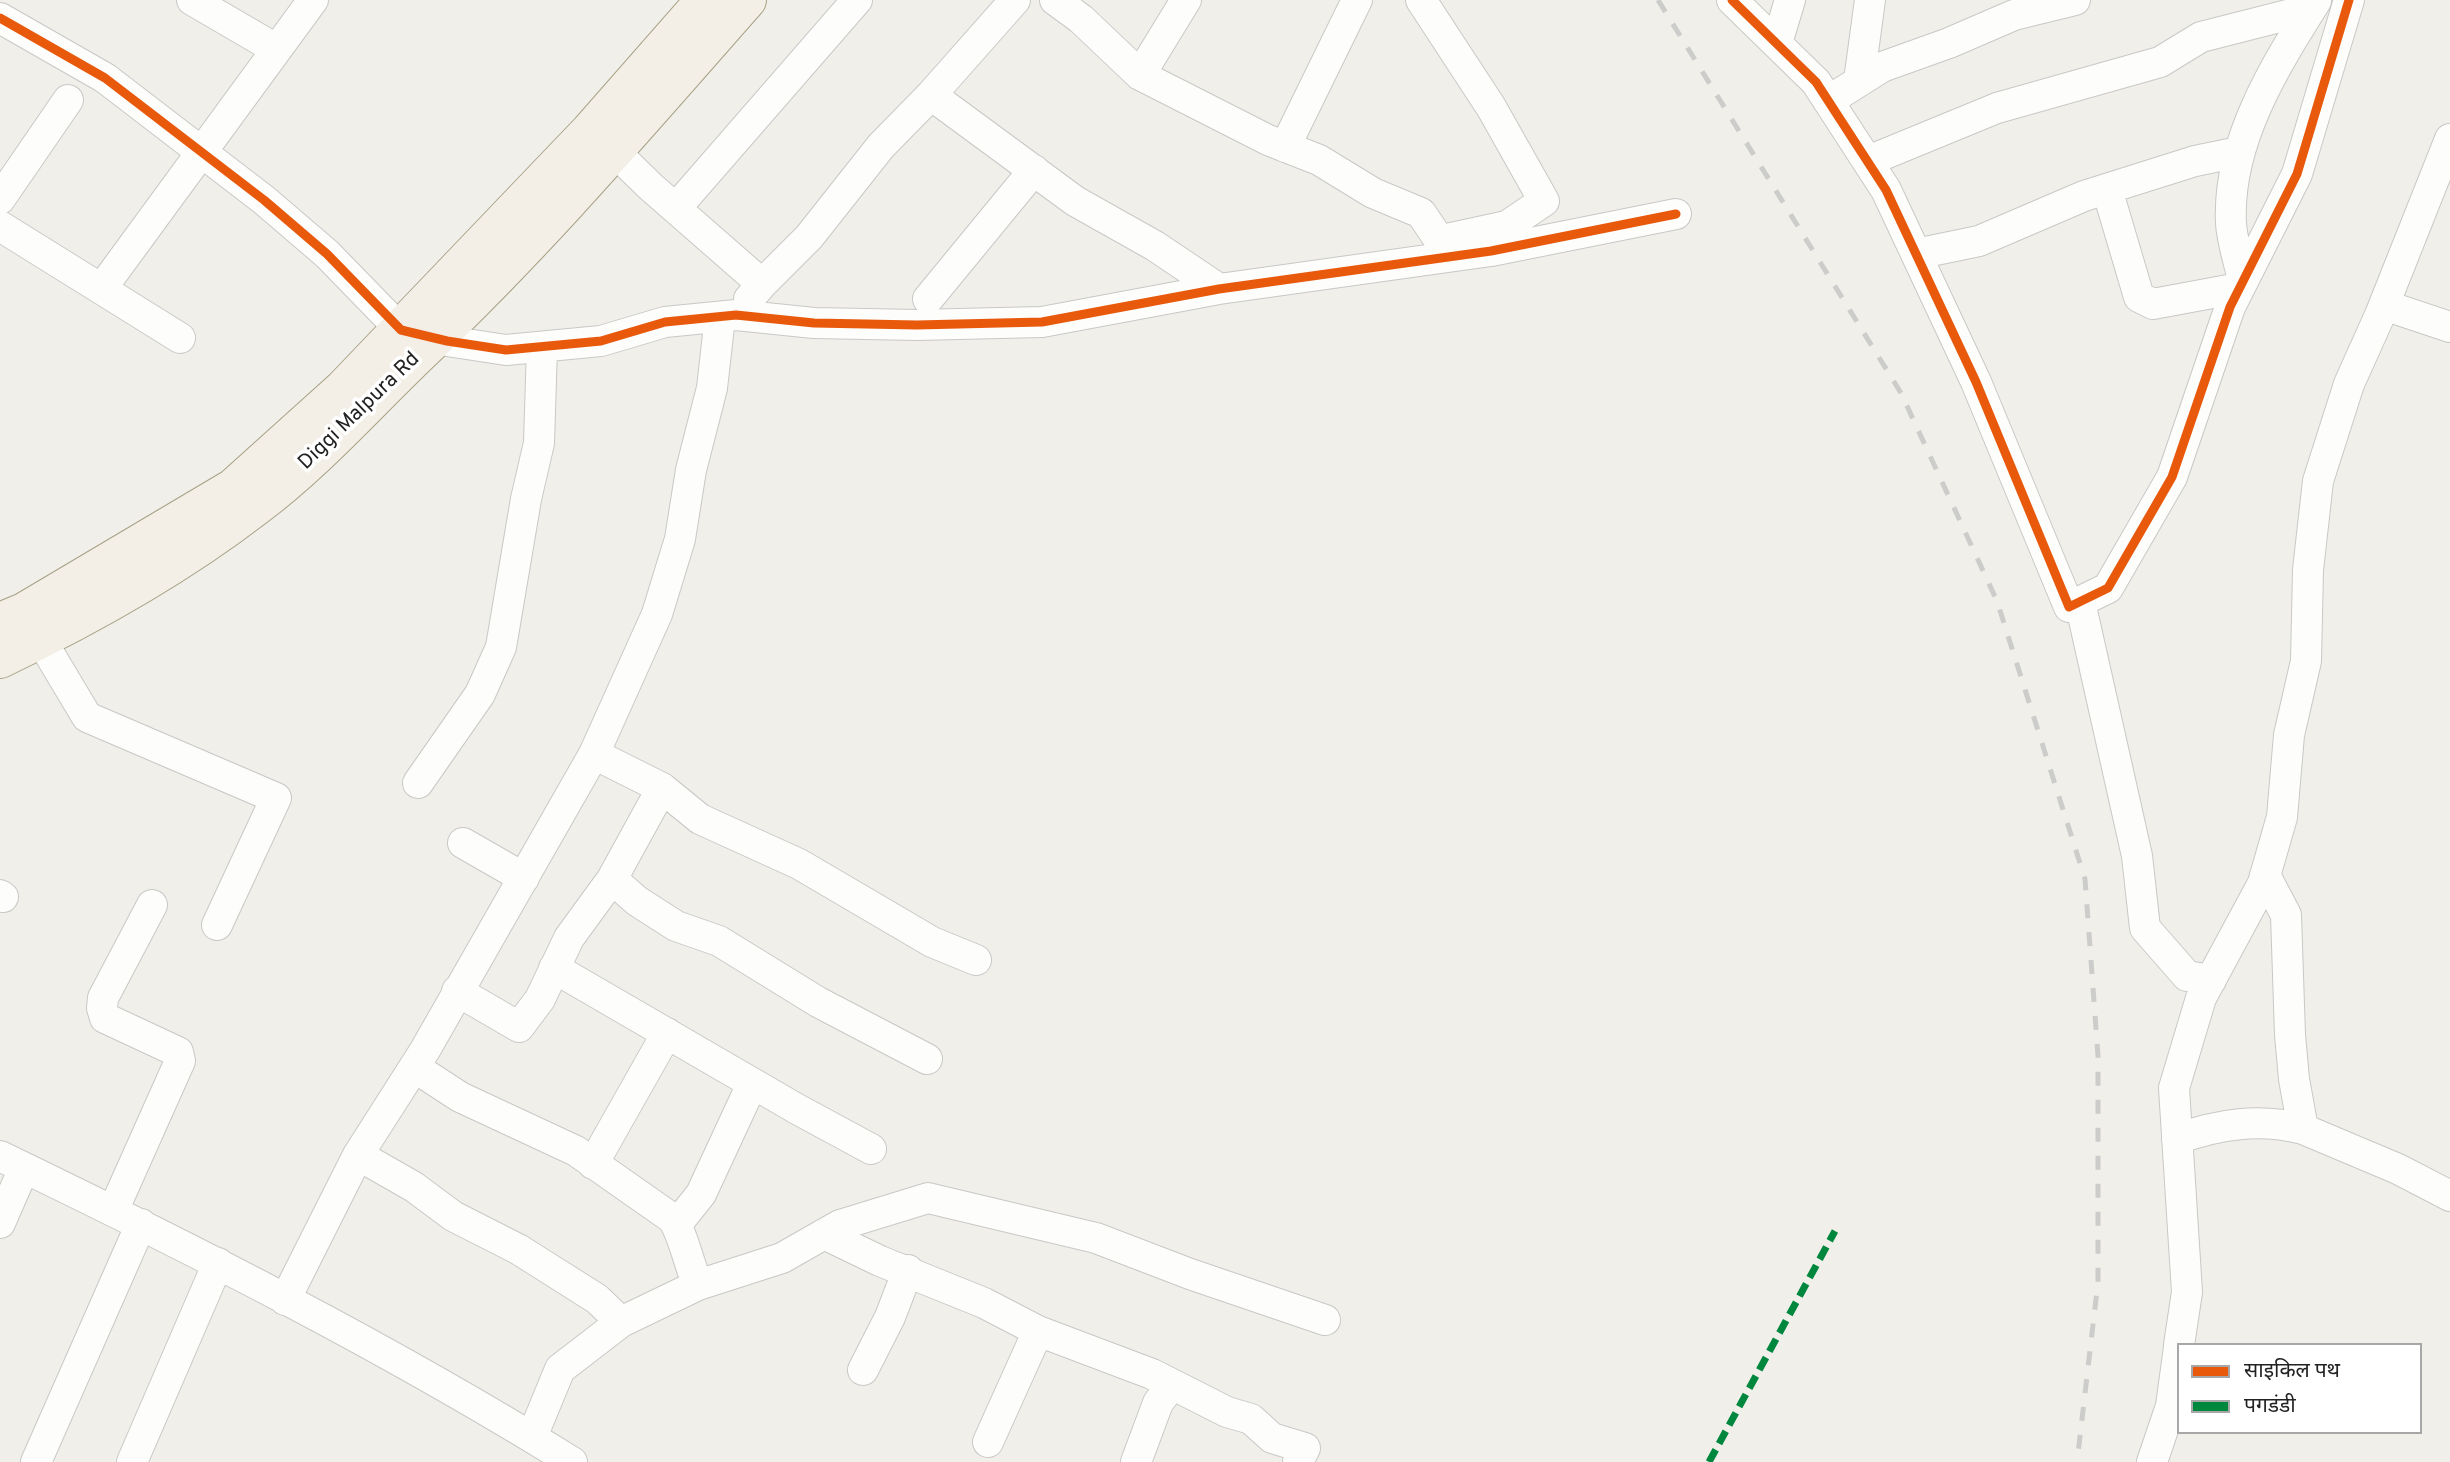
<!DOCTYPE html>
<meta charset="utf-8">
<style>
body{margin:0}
#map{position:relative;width:2450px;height:1462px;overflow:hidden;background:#f0efea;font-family:Overpass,"Noto Sans Devanagari",sans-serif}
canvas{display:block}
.legend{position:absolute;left:2177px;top:1343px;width:245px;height:91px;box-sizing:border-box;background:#fff;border:2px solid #a7a7a7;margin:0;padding:9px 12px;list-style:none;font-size:21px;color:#222}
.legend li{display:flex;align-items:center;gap:14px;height:35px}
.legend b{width:35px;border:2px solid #a7a7a7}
</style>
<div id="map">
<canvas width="2450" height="1462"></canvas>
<ul class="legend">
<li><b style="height:9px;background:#e8590c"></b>साइकिल पथ</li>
<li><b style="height:9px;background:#00873e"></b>पगडंडी</li>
</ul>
</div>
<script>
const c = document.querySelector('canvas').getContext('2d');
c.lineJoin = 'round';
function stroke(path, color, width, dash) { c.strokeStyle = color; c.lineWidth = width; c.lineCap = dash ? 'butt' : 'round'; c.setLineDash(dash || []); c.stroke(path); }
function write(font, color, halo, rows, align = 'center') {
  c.font = font + ' Overpass,sans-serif'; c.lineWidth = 7; c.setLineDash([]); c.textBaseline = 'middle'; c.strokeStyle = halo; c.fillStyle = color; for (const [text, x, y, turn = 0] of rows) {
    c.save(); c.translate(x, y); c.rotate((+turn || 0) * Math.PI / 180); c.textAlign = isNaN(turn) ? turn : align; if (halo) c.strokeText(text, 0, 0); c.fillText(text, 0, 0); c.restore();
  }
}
const minor = new Path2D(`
 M192,0L276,49
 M1055,0L1081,19L1140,75L1268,140L1319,160L1373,193L1421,213L1450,256
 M1421,0L1491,107L1544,201L1507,226L1447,239
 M1732,0L1816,82L1886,190L1976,382L2069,607L2108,588L2172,477L2230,307L2297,174L2349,0
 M0,18L105,78L264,200L327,254L401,330L447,341L506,350L601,341L665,322L736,315L814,323L917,325L1042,322L1219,289L1491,251L1676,214
 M1777,43L1790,0
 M1140,75L1186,0
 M1859,81L1870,0
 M931,95L1015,0
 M1828,101L1882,67L1949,43L2014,15L2075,0
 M1285,147L1357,0
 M614,151L651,187L762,284L749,299
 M1868,161L1997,108L2160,62L2201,37L2311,9
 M2107,189L2139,297L2153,304L2239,288
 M0,199L68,100
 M676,208L857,0
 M0,226L180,338
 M1916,254L1979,241L2084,196L2195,161L2239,152
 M2243,280C2239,262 2232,241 2231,223C2227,142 2275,66 2316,1
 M762,284L809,237L881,146L931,95L1075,201L1155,246L1219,289
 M102,288L313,0
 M928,299L1034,170
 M2384,305L2450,327
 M2080,602L2137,856L2145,928L2187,976L2211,980
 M41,640L87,717L276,798L217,925
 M594,754L662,788L700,819L799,864L932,942L976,960
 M418,783L480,694L501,647L526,499L539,443L542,347
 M463,843L524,878
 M2265,875L2286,915L2290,1035L2294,1079L2303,1129L2398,1169L2450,1196
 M612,879L637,901L676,926L719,941L818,1002L927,1059
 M0,895L3,897
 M554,968L797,1109L871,1149
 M457,991L519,1027L540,999L569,938L612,879L662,788
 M414,1067L460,1097L576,1151L673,1219C685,1239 688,1263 698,1285
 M2177,1139C2219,1124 2259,1118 2303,1129
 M358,1155L414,1187L453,1216L518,1249L597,1299L621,1322
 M0,1156C195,1250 388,1348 572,1462
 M593,1164L667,1033
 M113,1211L180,1061L178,1052L105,1018L102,1008L103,998L152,905
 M0,1223L24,1168
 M677,1224L701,1194L752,1084
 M824,1234L880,1261L984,1303L1038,1331L1152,1374L1227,1412L1251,1419L1272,1438L1305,1448L1298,1462
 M285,1300L358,1155L425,1050L594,754L657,614L680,539L691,470L712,388L720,317
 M2179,1345L2187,1292L2174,1088L2201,998L2263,883L2282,817L2289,735L2306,661L2308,570L2318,481L2349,384L2380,315L2450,139
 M863,1370L890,1317L908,1270
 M532,1437L560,1369L621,1322L698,1285L782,1258L840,1225L928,1198L1096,1238L1190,1274L1325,1320
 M988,1442L1038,1331
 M36,1462L141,1224
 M132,1462L218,1263
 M1136,1462L1158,1403L1172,1384
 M2152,1462L2171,1406L2179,1347`);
const major = new Path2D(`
 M0,622L24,612L233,488L344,388L590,131L705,0
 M0,659C88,617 176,568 254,508C317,461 367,403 424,349C539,240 642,119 747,0`);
const rail = new Path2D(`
 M1658,0L1901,393L1997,601L2085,879L2098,1056V1282L2077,1462`);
const quiet = new Path2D(`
 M1709,1462L1835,1231`);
const cycleway = new Path2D(`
 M1732,0L1816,82L1886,190L1976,382L2069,607L2108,588L2172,477L2230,307L2297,174L2349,0
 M0,18L105,78L264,200L327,254L401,330L447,341L506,350L601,341L665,322L736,315L814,323L917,325L1042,322L1219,289L1491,251L1676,214`);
const streetNames = [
 ["Diggi Malpura Rd",360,412,-44]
];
stroke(minor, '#c9c8c6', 32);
stroke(major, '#a7a186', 40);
stroke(minor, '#fdfdfc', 30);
stroke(major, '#f3efe6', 38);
stroke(rail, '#cccccb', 5, [14, 14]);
stroke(quiet, '#00873e', 7, [14, 7]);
stroke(cycleway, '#e8590c', 9);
write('21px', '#222', '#fff', streetNames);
</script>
